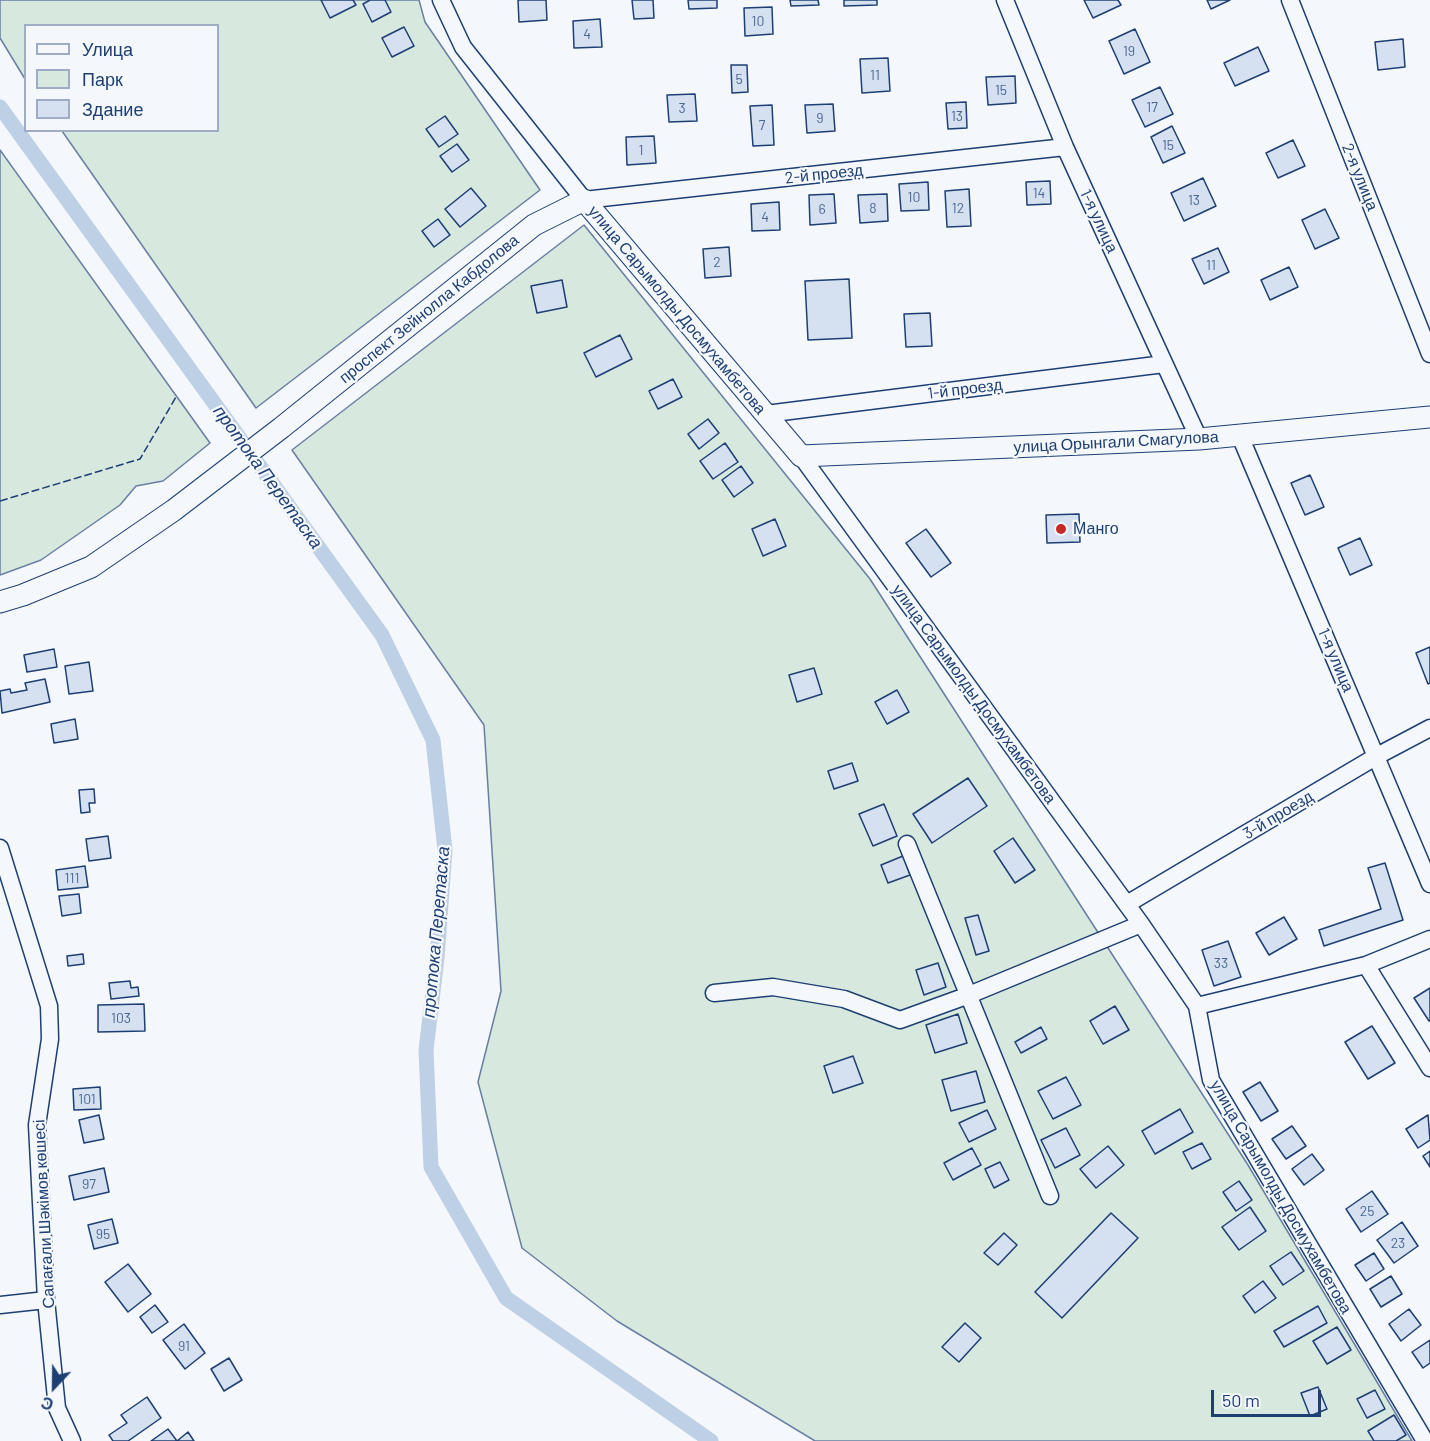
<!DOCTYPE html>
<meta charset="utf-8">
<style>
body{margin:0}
#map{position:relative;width:1430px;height:1441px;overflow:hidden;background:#f4f7fb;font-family:Barlow,sans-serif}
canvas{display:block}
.legend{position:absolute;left:24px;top:24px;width:195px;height:108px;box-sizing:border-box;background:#f4f7fb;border:2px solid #9eadc5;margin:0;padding:8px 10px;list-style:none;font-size:18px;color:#1d3f73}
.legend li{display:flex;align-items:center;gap:12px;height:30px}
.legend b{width:30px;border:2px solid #9eadc5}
.north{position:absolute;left:24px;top:1357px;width:60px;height:60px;-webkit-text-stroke:4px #f4f7fb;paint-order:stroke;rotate:202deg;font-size:16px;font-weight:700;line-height:24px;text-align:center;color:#1d3f73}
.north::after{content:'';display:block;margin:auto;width:21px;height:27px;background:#1d3f73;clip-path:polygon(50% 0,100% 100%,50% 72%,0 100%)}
.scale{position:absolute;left:1211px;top:1390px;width:110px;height:27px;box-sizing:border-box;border:3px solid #1d3f73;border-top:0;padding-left:8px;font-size:18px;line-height:21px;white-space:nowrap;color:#1d3f73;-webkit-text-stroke:4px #f4f7fb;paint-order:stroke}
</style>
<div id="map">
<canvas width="1430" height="1441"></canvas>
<ul class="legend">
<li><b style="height:8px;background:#f4f7fb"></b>Улица</li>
<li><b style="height:16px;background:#d7e8df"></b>Парк</li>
<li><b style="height:16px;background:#d5e0f0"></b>Здание</li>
</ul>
<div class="north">С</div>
<div class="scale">50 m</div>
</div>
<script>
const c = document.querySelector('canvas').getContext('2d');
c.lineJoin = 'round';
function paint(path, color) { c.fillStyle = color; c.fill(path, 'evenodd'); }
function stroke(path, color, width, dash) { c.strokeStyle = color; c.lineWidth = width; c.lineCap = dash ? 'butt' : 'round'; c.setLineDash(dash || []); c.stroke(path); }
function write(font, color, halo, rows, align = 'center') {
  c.font = font + ' Barlow,sans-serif'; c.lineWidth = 4.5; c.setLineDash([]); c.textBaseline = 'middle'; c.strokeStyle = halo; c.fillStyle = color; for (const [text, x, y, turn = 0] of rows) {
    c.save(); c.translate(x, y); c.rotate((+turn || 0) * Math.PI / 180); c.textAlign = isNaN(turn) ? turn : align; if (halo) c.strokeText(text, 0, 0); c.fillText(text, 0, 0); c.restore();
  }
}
const green = new Path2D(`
 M0,0H419L425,22L540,190L256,408L62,131L218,130V26H26L25,79L0,38Z
 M0,150L210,443L163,481L136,486L120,505L41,560L0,575Z
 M584,225L870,579L1248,1165L1412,1441H815L617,1321L522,1248L478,1082L501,991L484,725L292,450Z`);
const canal = new Path2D(`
 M0,107L382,635L433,740L445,850L437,958L426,1050L431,1167L506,1298L711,1441`);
const building = new Path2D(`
 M321,0H353L356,5L330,18Z
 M370,0H385L391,12L372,22L363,4Z
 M518,0H546L547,20L519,22Z
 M632,0H653L654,18L634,19Z
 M688,0H717V8L689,9Z
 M790,0H818L819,5L791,6Z
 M844,0H877V5L844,6Z
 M1084,0H1118L1121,5L1093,18Z
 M1207,0H1230L1211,9Z
 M772,7L773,34L745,36L744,8Z
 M600,19L602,47L574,48L573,21Z
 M404,27L414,46L392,57L382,38Z
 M1135,29L1150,62L1124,74L1109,41Z
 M1403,39L1405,67L1378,70L1375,42Z
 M1258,47L1269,71L1235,86L1224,63Z
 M888,58L890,91L862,93L860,59Z
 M731,65H747L748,92L732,93Z
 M1015,76L1016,103L988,105L986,77Z
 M1160,87L1173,114L1145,127L1132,100Z
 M695,94L697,121L669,122L667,95Z
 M966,102L967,128L948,129L946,103Z
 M833,104L835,131L807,133L805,105Z
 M772,105L774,145L753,146L750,106Z
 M445,116L458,134L439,147L426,129Z
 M1172,126L1185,153L1163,163L1151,137Z
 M654,136L656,163L627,165L626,137Z
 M1293,140L1305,166L1278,178L1266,153Z
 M457,144L469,160L452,172L440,156Z
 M1203,178L1216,206L1184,221L1171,193Z
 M1050,181L1051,204L1027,205L1026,182Z
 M928,182L929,210L901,211L899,184Z
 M471,188L486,206L460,227L445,209Z
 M969,189L971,226L947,227L945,191Z
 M834,194L836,223L810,225L809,195Z
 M887,194L888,221L860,223L858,195Z
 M779,202L780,230L752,231L751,204Z
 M1325,209L1339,238L1315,249L1302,220Z
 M438,219L450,235L434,247L422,231Z
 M729,247L731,276L705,278L703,249Z
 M1218,248L1229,272L1204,284L1192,259Z
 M1289,267L1298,287L1270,300L1261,280Z
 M849,279L852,338L808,340L805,281Z
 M562,280L567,307L537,313L531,286Z
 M930,313L932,346L906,347L904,314Z
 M620,335L632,359L596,377L584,353Z
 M673,379L682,397L658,409L649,391Z
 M708,419L719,433L699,449L688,434Z
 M725,443L738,462L713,479L700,461Z
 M741,466L753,483L734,497L722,480Z
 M1310,475L1324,507L1305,515L1291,483Z
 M1079,514L1080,542L1047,543L1046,515Z
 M775,519L786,546L763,556L752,529Z
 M926,529L951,563L931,577L906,543Z
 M1360,538L1372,565L1350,575L1338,548Z
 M1430,647V683L1428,684L1416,653Z
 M54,649L57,667L27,672L24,655Z
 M89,662L93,691L69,694L65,666Z
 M814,668L822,694L797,702L789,675Z
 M45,679L50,702L2,713L0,691L10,689L11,693L27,690L25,683Z
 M897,690L909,712L887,724L875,702Z
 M75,719L78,739L54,743L51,724Z
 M852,763L858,781L834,789L828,771Z
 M968,778L987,806L932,843L913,814Z
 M94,789L95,803H89L90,812L81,813L79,790Z
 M884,804L897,836L873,846L859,814Z
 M108,836L111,858L89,861L86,839Z
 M1013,838L1035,870L1015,883L994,851Z
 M903,856L910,875L888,883L881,865Z
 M1385,863L1403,920L1324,946L1319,930L1381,909L1368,868Z
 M85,866L88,887L58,890L56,870Z
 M79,894L81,913L62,916L59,896Z
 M978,915L989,951L976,955L965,918Z
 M1284,917L1297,939L1269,955L1256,933Z
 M1228,941L1241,977L1214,986L1202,950Z
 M83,954L84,964L68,966L67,956Z
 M938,963L946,987L924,995L916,970Z
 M130,981L131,988L138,987L139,996L111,999L109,983Z
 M1430,988V1021H1429L1414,998Z
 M144,1004L145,1031L98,1032V1005Z
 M1115,1006L1129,1030L1103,1044L1090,1021Z
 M958,1014L967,1043L935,1053L926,1025Z
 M1372,1026L1395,1063L1368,1079L1345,1042Z
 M1041,1027L1047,1039L1021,1053L1015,1042Z
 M853,1056L863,1083L833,1093L824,1066Z
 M976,1071L985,1102L951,1111L942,1080Z
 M1066,1077L1081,1105L1053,1119L1038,1091Z
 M1260,1082L1278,1111L1261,1121L1243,1092Z
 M100,1087L101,1109L74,1110L73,1089Z
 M1180,1109L1193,1132L1155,1154L1142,1131Z
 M987,1110L996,1129L969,1142L959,1123Z
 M99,1115L104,1139L84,1143L79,1120Z
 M1428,1115L1430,1140L1418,1148L1406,1129Z
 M1292,1126L1306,1146L1286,1159L1272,1139Z
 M1066,1128L1080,1155L1055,1168L1041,1140Z
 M1202,1143L1211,1159L1192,1169L1183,1152Z
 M1108,1146L1124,1165L1096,1188L1080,1169Z
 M972,1148L981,1165L953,1180L944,1163Z
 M1430,1151V1167L1423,1156Z
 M1312,1154L1324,1170L1304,1185L1292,1169Z
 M1000,1162L1009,1180L994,1188L985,1169Z
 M104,1168L109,1192L74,1200L69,1176Z
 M1239,1181L1252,1200L1236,1211L1223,1192Z
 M1372,1191L1388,1214L1361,1232L1346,1209Z
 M1250,1207L1266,1231L1239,1250L1222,1227Z
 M1111,1213L1138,1238L1062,1318L1035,1292Z
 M112,1219L118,1243L94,1249L88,1225Z
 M1402,1222L1418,1246L1394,1263L1377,1240Z
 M1004,1233L1017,1245L998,1265L984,1253Z
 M1291,1252L1304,1271L1283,1285L1270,1266Z
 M1374,1253L1384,1269L1366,1281L1355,1265Z
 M128,1264L151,1294L128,1312L105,1282Z
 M1391,1276L1402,1294L1381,1307L1370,1289Z
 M1263,1281L1276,1298L1255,1313L1243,1296Z
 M155,1305L168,1322L152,1333L140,1317Z
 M1318,1306L1327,1323L1284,1347L1274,1331Z
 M1409,1309L1421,1325L1401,1341L1389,1324Z
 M965,1323L981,1338L959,1362L942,1347Z
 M184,1324L205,1353L185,1369L163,1340Z
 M1337,1327L1351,1350L1327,1364L1313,1341Z
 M1430,1340V1363L1423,1368L1412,1352Z
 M229,1358L242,1380L224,1391L211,1369Z
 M1318,1387L1327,1409L1310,1416L1301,1393Z
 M1375,1390L1385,1409L1367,1418L1357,1399Z
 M147,1397L161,1418L128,1441H113L109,1435L127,1423L121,1415Z
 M1394,1415L1406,1435L1396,1441H1374L1368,1431Z
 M168,1429L177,1441L188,1432L194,1441H151Z`);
const minor = new Path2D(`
 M441,0L463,47L584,200L1065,147
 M1005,0L1065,147L1199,439
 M1290,0L1430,354
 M766,414L1164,364
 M1240,436L1430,884
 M801,456L1141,924L1197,1006L1211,1080L1425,1441
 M907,844L1050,1196
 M0,848L49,1006L50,1039L37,1125L46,1300L57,1408L72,1441
 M1127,904L1377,756L1430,728
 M1366,965L1430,1068
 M714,993L773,987L844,999L900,1020L969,995L1141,924
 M1197,1006L1366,965L1430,939
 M0,1305L46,1300`);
const major = new Path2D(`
 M0,602L23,595L91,567L174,510L281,428L534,225L584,200L801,456L1199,439L1430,417`);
const fence = new Path2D(`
 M0,501L140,459L176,397`);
const markers = [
 [1061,529,6,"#c62828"]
];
const numberNames = [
 ["10",758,21],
 ["4",587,34],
 ["19",1129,51],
 ["11",875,75],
 ["5",739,79],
 ["15",1001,90],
 ["17",1152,107],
 ["3",682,108],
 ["13",957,116],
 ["9",820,118],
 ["7",762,125],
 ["15",1168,145],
 ["1",641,150],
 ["14",1039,193],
 ["10",914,197],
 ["13",1194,200],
 ["8",873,208],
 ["12",958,208],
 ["6",822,209],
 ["4",765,217],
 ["2",717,262],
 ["11",1211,265],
 ["111",72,878],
 ["33",1221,963],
 ["103",121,1018],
 ["101",87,1099],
 ["97",89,1184],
 ["25",1367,1211],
 ["95",103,1234],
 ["23",1398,1243],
 ["91",184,1346]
];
const streetNames = [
 ["2-й проезд",824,174,-6],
 ["2-я улица",1360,177,68],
 ["1-я улица",1099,221,65],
 ["проспект Зейнолла Кабдолова",429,309,-39],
 ["улица Сарымолды Досмухамбетова",677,310,50],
 ["1-й проезд",965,389,-7],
 ["улица Орынгали Смагулова",1116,442,-3],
 ["1-я улица",1336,660,67],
 ["улица Сарымолды Досмухамбетова",974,694,54],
 ["3-й проезд",1278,815,-31],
 ["улица Сарымолды Досмухамбетова",1281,1197,60],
 ["Сапағали Шәкімов көшесі",44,1214,-93]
];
const poiNames = [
 ["Манго",1073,529]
];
const waterNames = [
 ["протока Перетаска",268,477,54],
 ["протока Перетаска",436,932,-85]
];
paint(green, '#d7e8df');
stroke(green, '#687fa3', 1.5);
stroke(canal, '#bed0e5', 15);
paint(building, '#d5e0f0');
stroke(building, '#1d3f73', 1.5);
stroke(minor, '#1d3f73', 19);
stroke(major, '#1d3f73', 23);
stroke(minor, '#f4f7fb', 16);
stroke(major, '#f4f7fb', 21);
stroke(fence, '#1d3f73', 1.5, [8, 3]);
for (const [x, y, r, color] of markers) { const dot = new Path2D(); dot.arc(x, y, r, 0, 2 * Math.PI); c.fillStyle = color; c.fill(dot); stroke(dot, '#f4f7fb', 2); }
write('14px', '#4b6792', null, numberNames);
write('16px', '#1d3f73', '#f4f7fb', streetNames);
write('16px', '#1d3f73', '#f4f7fb', poiNames, 'left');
write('italic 18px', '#1d3f73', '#f4f7fb', waterNames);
</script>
